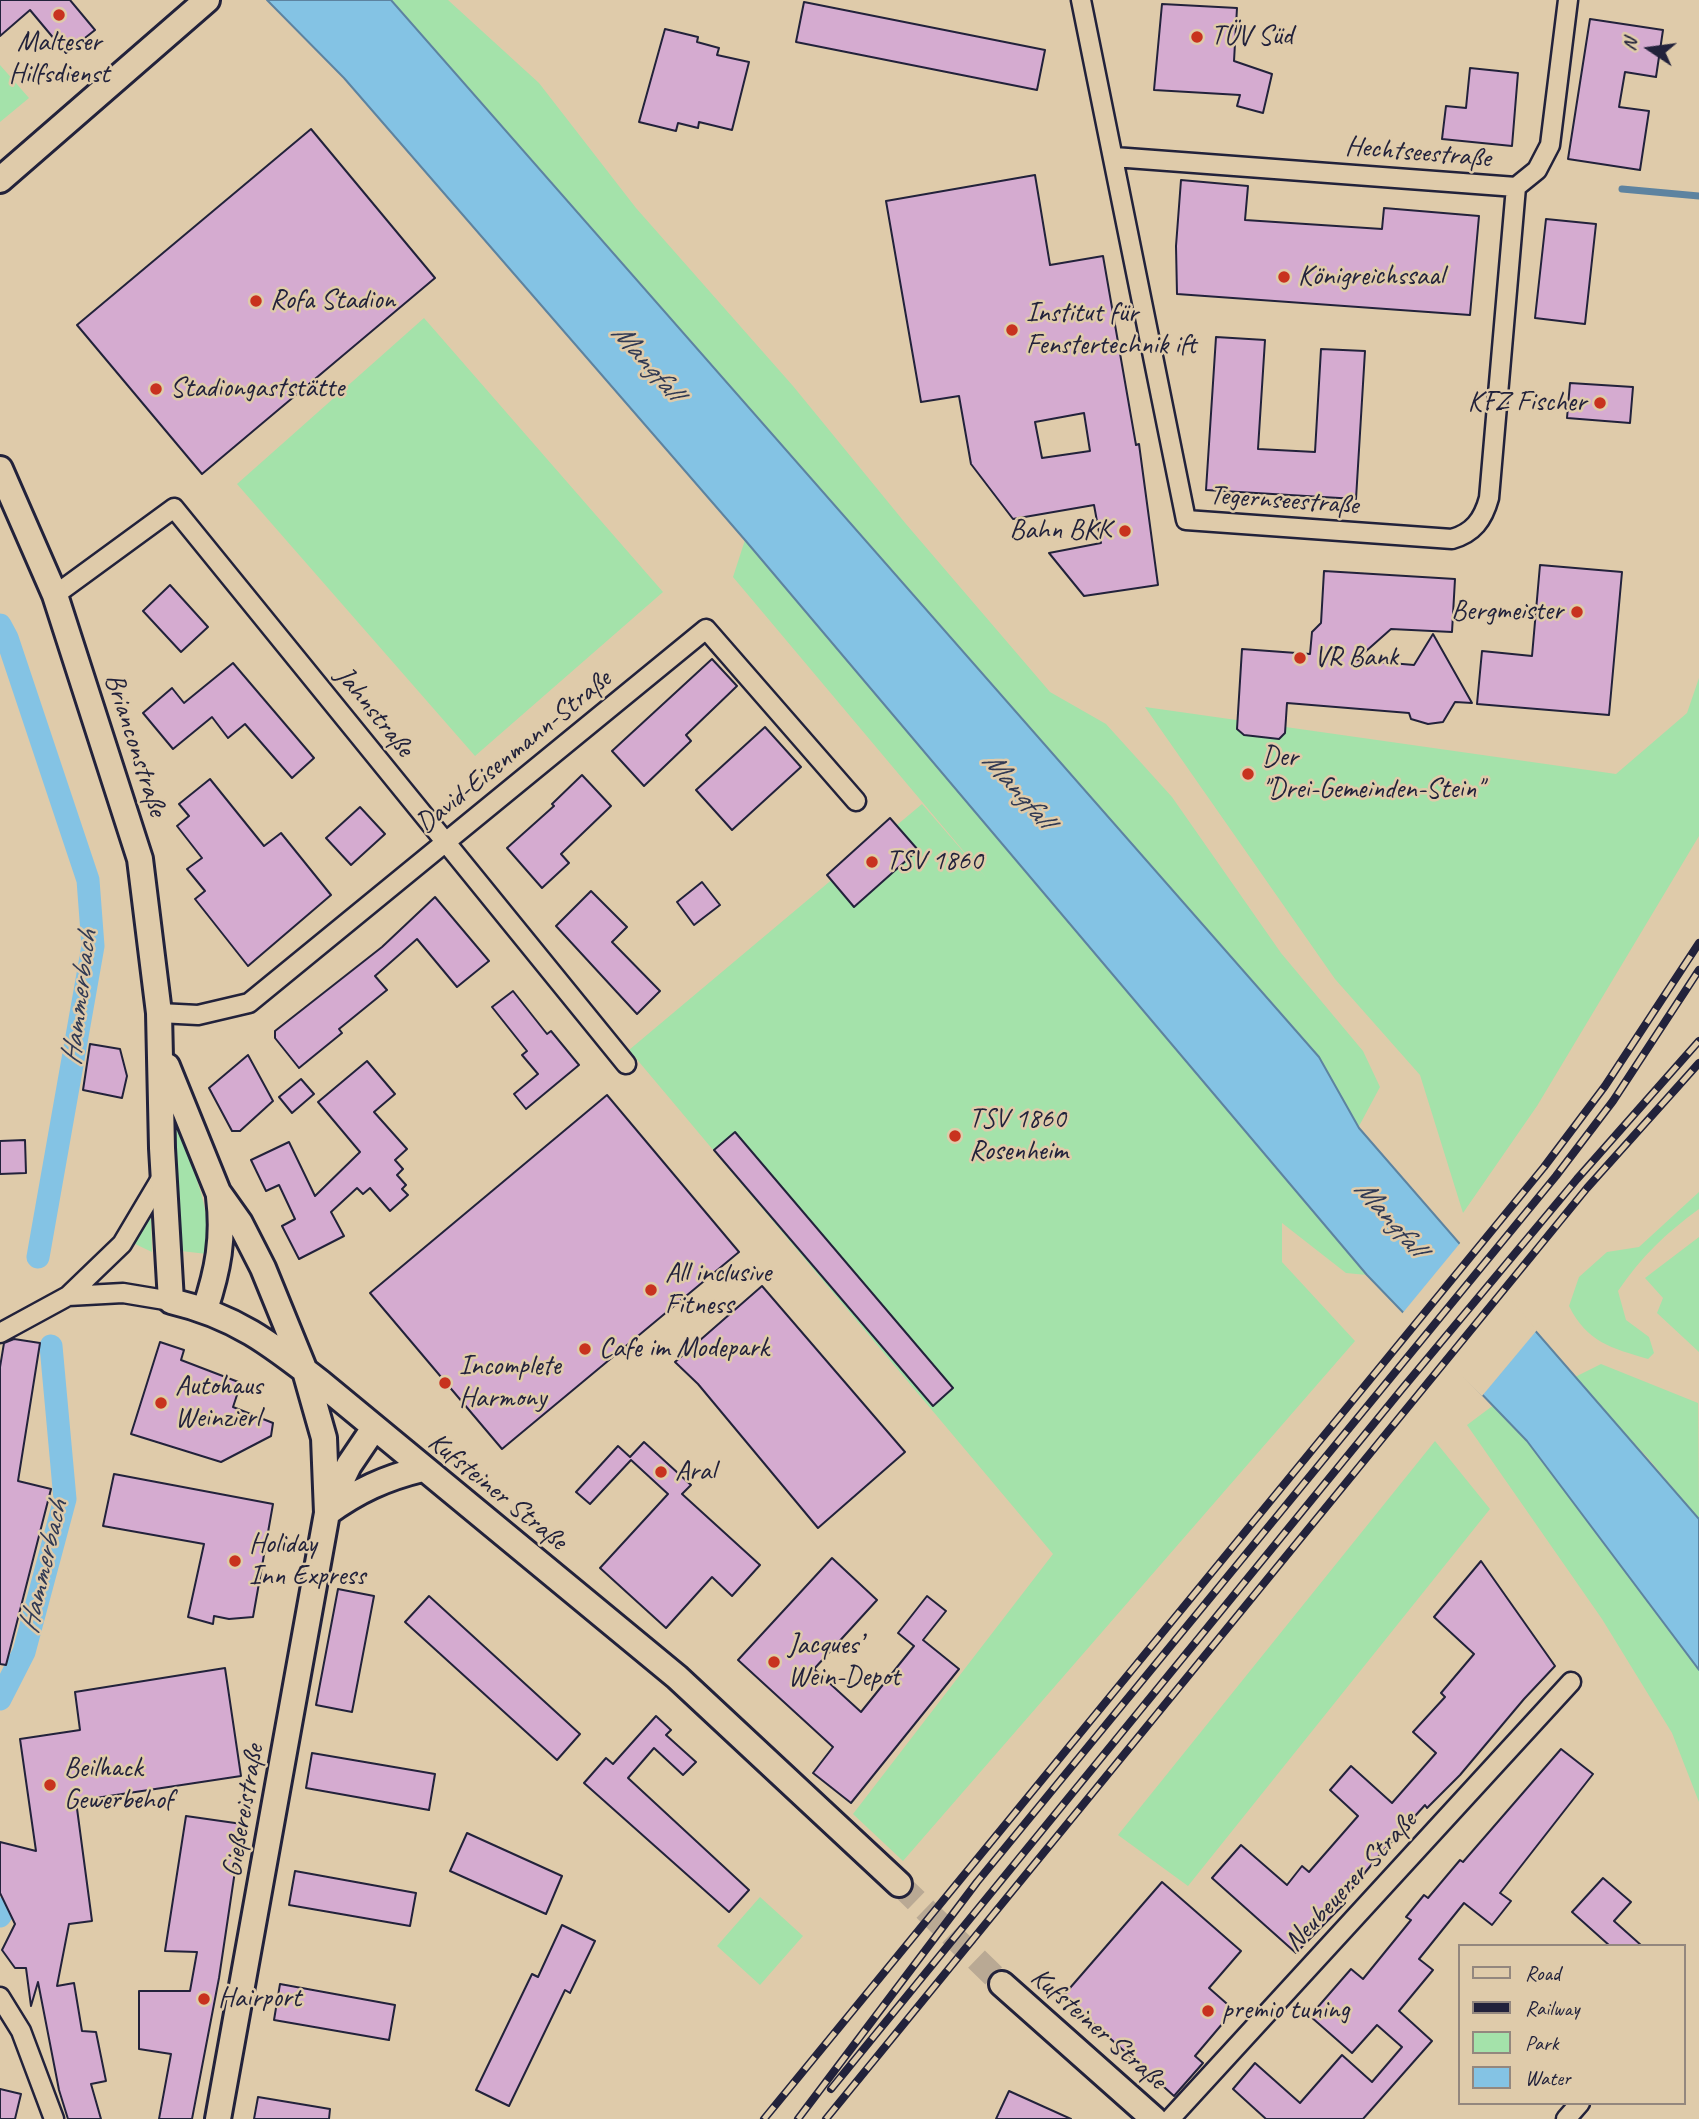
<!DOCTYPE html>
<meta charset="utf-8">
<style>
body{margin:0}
#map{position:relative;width:1699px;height:2119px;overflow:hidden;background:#dfcbaa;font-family:Caveat,sans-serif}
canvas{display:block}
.legend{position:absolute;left:1458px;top:1944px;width:228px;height:161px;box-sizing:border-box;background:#dfcbaa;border:2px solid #93877e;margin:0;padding:9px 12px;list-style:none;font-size:21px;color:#22223b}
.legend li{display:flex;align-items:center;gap:14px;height:35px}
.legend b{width:35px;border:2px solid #93877e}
.north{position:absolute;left:1615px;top:14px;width:70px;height:70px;-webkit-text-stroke:5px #dfcbaa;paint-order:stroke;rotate:283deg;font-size:19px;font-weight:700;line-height:28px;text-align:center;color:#22223b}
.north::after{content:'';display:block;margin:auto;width:24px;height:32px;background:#22223b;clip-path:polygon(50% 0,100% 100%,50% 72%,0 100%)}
</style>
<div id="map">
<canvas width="1699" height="2119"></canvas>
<ul class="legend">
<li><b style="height:9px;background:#dfcbaa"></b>Road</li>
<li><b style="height:9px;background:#22223b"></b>Railway</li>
<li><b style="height:19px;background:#a4e2aa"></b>Park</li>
<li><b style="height:19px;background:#84c3e4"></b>Water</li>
</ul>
<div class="north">N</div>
</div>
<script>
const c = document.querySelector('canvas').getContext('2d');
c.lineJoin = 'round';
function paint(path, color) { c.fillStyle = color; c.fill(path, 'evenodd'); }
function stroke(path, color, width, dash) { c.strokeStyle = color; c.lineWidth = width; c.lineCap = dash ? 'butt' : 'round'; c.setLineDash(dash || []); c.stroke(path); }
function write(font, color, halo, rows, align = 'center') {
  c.font = font + ' Caveat,sans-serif'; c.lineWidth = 5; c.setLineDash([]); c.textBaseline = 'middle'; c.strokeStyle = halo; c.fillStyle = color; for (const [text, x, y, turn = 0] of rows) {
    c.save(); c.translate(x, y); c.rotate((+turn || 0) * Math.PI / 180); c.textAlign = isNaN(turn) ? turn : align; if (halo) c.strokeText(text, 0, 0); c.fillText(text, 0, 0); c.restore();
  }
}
const green = new Path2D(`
 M391,0H448L539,83L636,208L793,386L906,524L1050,692L1106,724L1172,797L1281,953L1363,1051L1380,1087L1358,1128L1319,1057Z
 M0,65L29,98L0,122Z
 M424,318L663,592L475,756L237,484Z
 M745,540L1367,1275L1346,1273L1282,1223V1262L1355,1341L903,1861L853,1814L1053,1554L629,1050L922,804L987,879L733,577Z
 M1699,678V836L1537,1106L1463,1213L1420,1075L1335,979L1145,707L1616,774L1687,713Z
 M175,1122C191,1166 213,1207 207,1254L181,1251L171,1123Z
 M1699,1192V1209C1667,1232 1640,1258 1618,1291L1626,1320L1649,1337L1654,1353L1648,1359C1611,1348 1587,1342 1569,1306L1579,1277L1607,1252L1639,1247Z
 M147,1217L151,1219L152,1252L133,1243Z
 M1699,1237V1352L1657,1313L1663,1298L1645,1278Z
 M1601,1364L1698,1403L1699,1519L1648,1458L1573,1378Z
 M1495,1404L1527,1441L1699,1670V1802L1672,1733L1602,1619L1467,1425Z
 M1435,1441L1490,1509L1188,1886L1118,1835Z
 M760,1897L803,1936L760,1985L717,1946Z`);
const water = new Path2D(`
 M267,0H391L1319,1057L1359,1128L1699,1519V1670L1527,1441L1367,1275L745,540L344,78Z`);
const pier = new Path2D(`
 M1461,1242L1537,1330L1482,1396L1401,1315Z`);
const stream = new Path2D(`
 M1622,189L1699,196`);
const canal = new Path2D(`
 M0,625L7,638L88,880L93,946L38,1257
 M0,1699L24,1652L65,1499L51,1346
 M0,1916L5,1908`);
const building = new Path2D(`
 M0,0H70L95,30L66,53L30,10L0,36Z
 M804,2L1045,50L1037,90L796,42Z
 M1162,4L1237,8L1234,61L1272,74L1263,113L1237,106L1240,95L1154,90Z
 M1590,19L1663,30L1656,77L1625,72L1619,107L1649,111L1640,170L1568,159Z
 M665,29L698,37L697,42L719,48L717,55L749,62L732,130L699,122L698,128L678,123L676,131L639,122Z
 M1470,68L1518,73L1512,146L1442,139L1446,106L1466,108Z
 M311,129L435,278L202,474L77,325Z
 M1035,175L1050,265L1103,256L1136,445L1139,444L1158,585L1084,596L1049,553L1101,543L1094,505L1013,519L971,464L959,396L921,402L886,201ZM1084,413L1090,451L1042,458L1035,422Z
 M1181,180L1248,186L1245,220L1382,229L1384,208L1479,216L1470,315L1177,294L1176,246Z
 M1546,219L1596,224L1585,324L1535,318Z
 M1216,337L1265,340L1258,449L1315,452L1321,349L1365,351L1356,499L1206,490Z
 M1570,383L1633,387L1630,423L1567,418Z
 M1540,565L1622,572L1609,715L1477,704L1482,651L1532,656Z
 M1324,571L1455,579L1452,632L1391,629L1356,660L1414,665L1433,634L1472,703L1455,702L1443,722L1428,724L1411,719L1409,713L1287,703L1285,733L1279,739L1244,735L1237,729L1242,649L1310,654L1312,632L1321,623Z
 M170,585L208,627L181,652L143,611Z
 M712,659L737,686L686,735L691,741L644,786L612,751Z
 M233,663L314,758L292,778L245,724L228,738L212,717L173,749L143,713L172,688L184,703Z
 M765,727L801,767L732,830L696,790Z
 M582,775L611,806L561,854L569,863L542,888L507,848L554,806L552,804Z
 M210,779L264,846L281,833L331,895L248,966L195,899L205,891L187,869L202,858L177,826L189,816L179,804Z
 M360,807L385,834L351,865L326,838Z
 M890,818L918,850L854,907L827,875Z
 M702,882L720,905L694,925L677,902Z
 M591,891L627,927L612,942L660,991L637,1014L556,926Z
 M435,897L489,961L457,987L417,939L375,976L387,990L339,1029L342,1033L299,1068L275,1038V1031L382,947Z
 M513,991L547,1034L551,1031L579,1065L526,1109L514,1094L538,1074L522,1055L527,1051L492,1007Z
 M90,1044L120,1049L127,1076L122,1098L83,1090Z
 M248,1055L273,1101L240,1131H232L209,1088Z
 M367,1061L395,1094L374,1112L407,1149L395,1160L403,1169L397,1175L406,1185L402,1189L408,1195L390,1211L370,1188L363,1194L357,1188L331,1212L344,1236L299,1259L282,1226L295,1219L279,1185L266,1191L251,1160L289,1142L315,1196L360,1152L318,1102Z
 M301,1079L314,1094L292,1113L279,1097Z
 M607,1095L739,1252L502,1449L370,1293Z
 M735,1132L953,1388L933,1406L714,1150Z
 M25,1140L26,1173L0,1174V1141Z
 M762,1286L905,1452L818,1528L698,1384L675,1362Z
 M14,1339L40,1343L18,1481L51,1489L6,1665L0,1664V1367L4,1343Z
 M160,1342L184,1350L181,1360L241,1383L233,1407L273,1423L271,1436L221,1462L131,1434Z
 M644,1442L691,1485L682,1494L760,1565L732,1596L712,1577L666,1628L600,1568L668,1494L631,1460L590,1504L576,1492L618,1446L630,1457Z
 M114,1474L273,1504L253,1617L229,1619L214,1616L213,1624L188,1617L204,1544L103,1526Z
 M832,1558L877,1600L814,1669L861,1712L914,1646L898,1633L927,1596L946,1611L923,1640L959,1669L851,1803L813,1773L833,1747L738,1660Z
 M1481,1561L1555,1666L1524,1699L1460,1775L1427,1808L1425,1805L1376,1859L1342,1901L1345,1903L1296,1953L1212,1878L1241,1845L1287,1885L1302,1866L1309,1872L1358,1816L1330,1790L1351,1766L1392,1803L1436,1753L1413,1732L1445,1697L1441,1693L1474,1654L1434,1617Z
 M338,1589L374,1596L352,1712L316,1705Z
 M429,1596L580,1734L557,1760L405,1622Z
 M225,1668L241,1776L76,1801L92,1921L69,1924L57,1986L74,1983L82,2031L96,2032L106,2081L91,2084L101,2119H68L59,2090L38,1982L31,2006L26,1968H15L2,1950L15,1924L0,1893V1842L36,1851L20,1739L80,1730L75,1692Z
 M656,1716L671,1730L666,1735L696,1762L683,1775L654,1748L628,1778L749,1890L729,1912L584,1783L606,1758L613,1764Z
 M1561,1749L1593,1774L1500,1893L1511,1901L1492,1925L1464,1903L1419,1959L1433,1970L1399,2011L1432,2041L1363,2119H1266L1233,2089L1255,2063L1300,2103L1342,2055L1372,2082L1402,2047L1377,2025L1352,2053L1310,2016L1351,1969L1363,1979L1411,1920L1406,1917L1424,1895L1428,1898L1460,1860L1463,1862Z
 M312,1753L435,1774L429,1810L306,1788Z
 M186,1816L242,1824L219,1978L192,2119H159L171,2054L139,2049V1991H190L197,1952L165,1951Z
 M467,1833L562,1876L546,1914L450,1871Z
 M295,1871L416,1893L410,1926L289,1905Z
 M1603,1878L1631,1902L1614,1921L1642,1946H1610L1572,1912Z
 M1162,1882L1241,1951L1209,1988L1234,2010L1195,2056L1203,2063L1174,2096L1063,1996Z
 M562,1925L595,1941L570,1993L565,1990L509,2106L476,2090L532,1974L538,1977Z
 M280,1984L395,2005L389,2040L274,2020Z
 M0,2089L21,2094L15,2119H0Z
 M1009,2091L1071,2119H996Z
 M258,2097L330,2109L329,2119H254Z`);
const secondaryTunnel = new Path2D(`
 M899,1884L1002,1984`);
const street = new Path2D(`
 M1081,0L1186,520L1452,539C1473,533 1483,520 1489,498L1516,187
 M1114,157L1516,187L1537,170L1550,145L1568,0
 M55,595L174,508L626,1064
 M159,1013L198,1015L249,1003L706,629L856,801
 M68,1296L122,1244L163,1175
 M0,1333L68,1296L123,1293L171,1301
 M0,1997L21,2031L54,2119
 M1170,2119L1571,1682
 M1566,2119L1580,2103`);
const secondary = new Path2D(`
 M0,180L207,0
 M0,469L55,595L140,859L159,1013L162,1148L171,1301C235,1316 270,1343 321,1383L677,1677L899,1884
 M167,1066L218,1192L240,1223L263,1268L305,1371L324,1438L327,1513L218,2119
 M205,1309C218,1270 224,1238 219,1197
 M331,1502L349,1465L374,1428
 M327,1513C357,1491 385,1478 422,1469
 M1002,1984L1154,2119`);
const rail = new Path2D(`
 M831,2089L1402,1389L1577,1179L1699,1041
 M764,2119L1544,1167L1605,1086L1699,943
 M798,2119L977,1882L1556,1176L1613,1101L1699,970
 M826,2119L1587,1188L1699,1063`);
const markers = [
 [59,15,7,"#c8321e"],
 [1197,37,7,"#c8321e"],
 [1284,277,7,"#c8321e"],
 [256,301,7,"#c8321e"],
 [1012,330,7,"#c8321e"],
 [156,389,7,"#c8321e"],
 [1600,403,7,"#c8321e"],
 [1125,531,7,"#c8321e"],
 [1577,612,7,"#c8321e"],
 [1300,658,7,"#c8321e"],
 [1248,774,7,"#c8321e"],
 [872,862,7,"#c8321e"],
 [955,1136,7,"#c8321e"],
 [651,1290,7,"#c8321e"],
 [585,1349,7,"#c8321e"],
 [445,1383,7,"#c8321e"],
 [161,1403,7,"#c8321e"],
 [661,1472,7,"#c8321e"],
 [235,1561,7,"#c8321e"],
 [774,1662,7,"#c8321e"],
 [50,1785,7,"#c8321e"],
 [204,1999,7,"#c8321e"],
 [1208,2011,7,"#c8321e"]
];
const poiNames = [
 ["TÜV Süd",1211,37],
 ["Malteser",59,43,"center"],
 ["Hilfsdienst",59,75,"center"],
 ["Königreichssaal",1298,277],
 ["Rofa Stadion",270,301],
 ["Institut für",1026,314],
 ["Fenstertechnik ift",1026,346],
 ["Stadiongaststätte",170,389],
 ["KFZ Fischer",1586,403,"right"],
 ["Bahn BKK",1111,531,"right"],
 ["Bergmeister",1563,612,"right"],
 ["VR Bank",1314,658],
 ["Der",1262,758],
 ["\"Drei-Gemeinden-Stein\"",1262,790],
 ["TSV 1860",886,862],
 ["TSV 1860",969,1120],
 ["Rosenheim",969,1152],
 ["All inclusive",665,1274],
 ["Fitness",665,1306],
 ["Cafe im Modepark",599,1349],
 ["Incomplete",459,1367],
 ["Harmony",459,1399],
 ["Autohaus",175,1387],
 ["Weinzierl",175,1419],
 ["Aral",675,1472],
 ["Holiday",249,1545],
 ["Inn Express",249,1577],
 ["Jacques’",788,1646],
 ["Wein-Depot",788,1678],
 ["Beilhack",64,1769],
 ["Gewerbehof",64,1801],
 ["Hairport",218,1999],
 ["premio tuning",1222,2011]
];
const streetNames = [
 ["Hechtseestraße",1418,153,5],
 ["Tegernseestraße",1284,501,4],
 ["Jahnstraße",374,712,51],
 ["Brianconstraße",135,745,72],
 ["David-Eisenmann-Straße",514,752,-39],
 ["Kufsteiner Straße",497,1492,39],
 ["Gießereistraße",244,1811,-80],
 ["Neubeuerer Straße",1351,1882,-47],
 ["Kufsteiner Straße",1098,2029,41]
];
const waterNames = [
 ["Mangfall",646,362,49],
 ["Mangfall",1017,790,49],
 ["Hammerbach",80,998,-83],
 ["Mangfall",1389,1218,49],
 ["Hammerbach",44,1567,-77]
];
paint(green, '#a4e2aa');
paint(water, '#84c3e4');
stroke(water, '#5d83a0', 2);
paint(pier, '#dfcbaa');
stroke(stream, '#5d83a0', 7);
stroke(canal, '#84c3e4', 23);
paint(building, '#d5abd0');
stroke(building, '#22223b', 2);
stroke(secondaryTunnel, '#b9a994', 24, [24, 12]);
stroke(street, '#22223b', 23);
stroke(secondary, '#22223b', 30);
stroke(street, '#dfcbaa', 18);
stroke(secondary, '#dfcbaa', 24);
stroke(rail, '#22223b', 8);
stroke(rail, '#dfcbaa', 5, [16]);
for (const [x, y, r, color] of markers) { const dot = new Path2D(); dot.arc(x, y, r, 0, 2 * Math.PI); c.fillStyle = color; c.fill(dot); stroke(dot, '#dfcbaa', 2.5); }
write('28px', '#22223b', '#dfcbaa', poiNames, 'left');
write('28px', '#22223b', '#dfcbaa', streetNames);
write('italic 30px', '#313a54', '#dfcbaa', waterNames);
</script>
